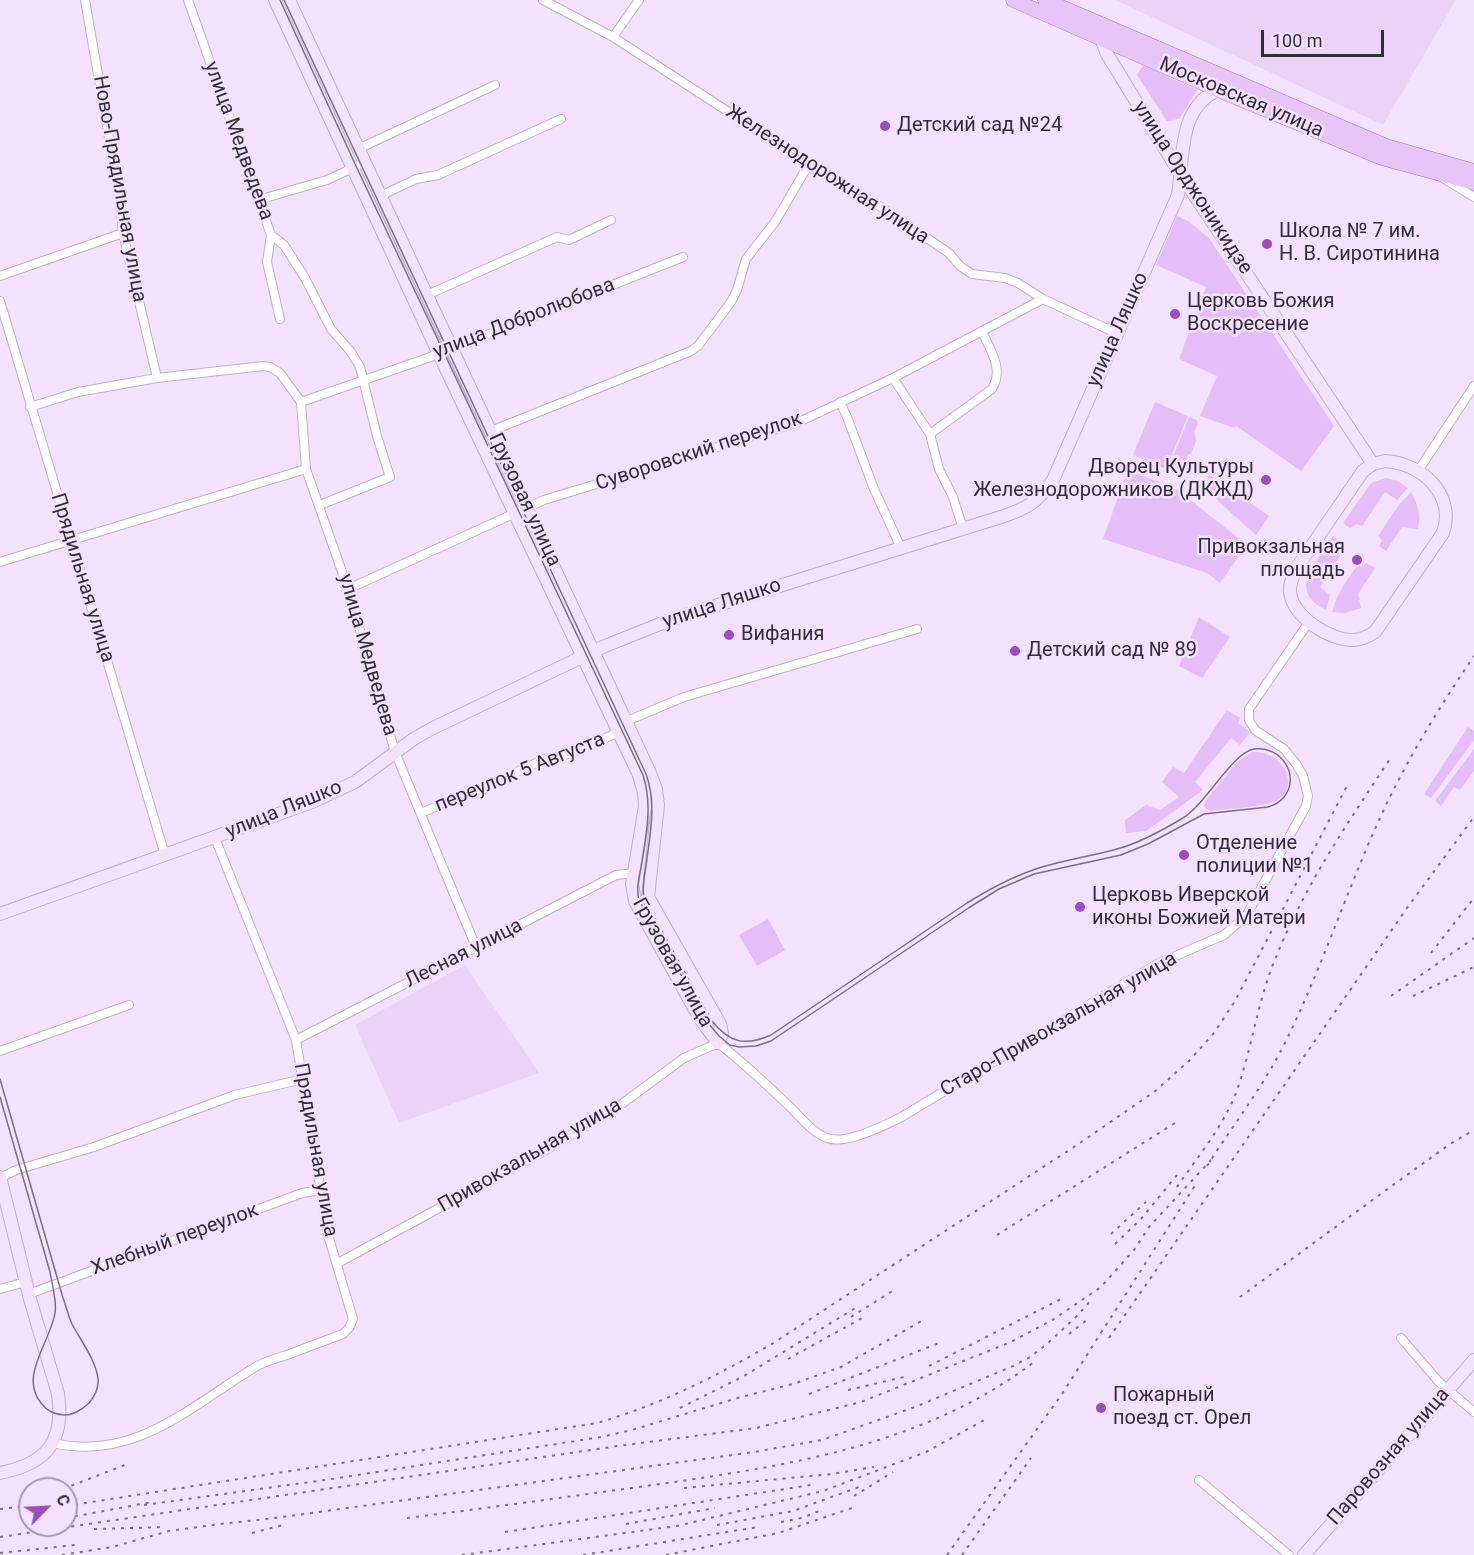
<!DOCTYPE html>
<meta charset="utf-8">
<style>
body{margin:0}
#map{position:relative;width:1474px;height:1555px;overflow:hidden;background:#f4e1fe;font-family:Roboto,sans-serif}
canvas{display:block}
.north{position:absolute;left:18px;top:1477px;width:60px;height:60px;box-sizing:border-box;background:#f4e1fe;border:2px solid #a799ae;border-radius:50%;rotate:66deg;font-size:16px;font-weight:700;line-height:24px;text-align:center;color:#342c37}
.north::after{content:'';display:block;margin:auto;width:21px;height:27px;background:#9b4dbe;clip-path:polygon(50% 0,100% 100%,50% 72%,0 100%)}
.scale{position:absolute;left:1261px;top:30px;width:123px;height:27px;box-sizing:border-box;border:3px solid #342c37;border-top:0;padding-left:8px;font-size:18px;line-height:21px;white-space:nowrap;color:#342c37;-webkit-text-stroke:4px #f4e1fe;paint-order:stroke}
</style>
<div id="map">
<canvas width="1474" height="1555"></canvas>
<div class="north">С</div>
<div class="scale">100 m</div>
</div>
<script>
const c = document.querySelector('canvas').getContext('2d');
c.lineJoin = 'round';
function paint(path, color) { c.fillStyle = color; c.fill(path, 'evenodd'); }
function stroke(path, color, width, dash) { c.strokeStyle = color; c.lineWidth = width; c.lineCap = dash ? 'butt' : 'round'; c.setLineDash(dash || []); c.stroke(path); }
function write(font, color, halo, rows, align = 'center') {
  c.font = font + ' Roboto,sans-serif'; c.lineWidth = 5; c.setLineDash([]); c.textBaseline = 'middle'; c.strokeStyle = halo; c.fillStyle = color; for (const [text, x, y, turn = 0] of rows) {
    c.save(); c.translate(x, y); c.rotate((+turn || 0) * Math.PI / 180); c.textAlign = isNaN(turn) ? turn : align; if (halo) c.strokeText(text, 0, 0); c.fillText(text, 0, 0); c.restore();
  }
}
const built = new Path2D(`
 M1115,0H1456L1383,125Z
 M465,965L539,1073L399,1123L355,1025Z`);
const green = new Path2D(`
 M1143,65L1197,90L1179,119L1167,121L1137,75Z
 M1177,216L1188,221L1209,238L1334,426L1301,471L1236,426L1234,428L1200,416L1217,376L1179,359L1206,287L1156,265Z
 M1155,402L1188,416L1166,469L1133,455Z
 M1189,417L1197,420L1198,424L1194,432L1196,441L1191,454H1188L1184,477L1167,472Z
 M1128,469L1179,491L1247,545L1220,583L1207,573L1103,539Z
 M1209,474L1269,516L1256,535L1219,502L1206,485Z
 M1386,478L1398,481L1408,488L1397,500L1385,492L1362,526L1357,524L1350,528L1343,523L1371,483Z
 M1411,492C1418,504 1421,516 1418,529L1402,527L1386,551L1379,546L1382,540L1378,536L1398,506Z
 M1333,536L1340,541L1339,550L1342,553L1320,587L1330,595L1326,610C1286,590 1317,562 1333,536Z
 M1366,563L1375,568L1358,594L1361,608L1345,613L1332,612C1337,594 1346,580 1358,565L1362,567Z
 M1199,617L1230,637L1202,678L1179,666Z
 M1227,710L1240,718L1238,723L1250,732L1240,745L1231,738L1195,782L1203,790L1146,831L1126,833L1125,820L1146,805L1160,810L1179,797L1162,782L1173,767L1184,773Z
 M1468,727L1474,731V740L1431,798L1424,794Z
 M1474,749V771L1460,790L1454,787L1441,806L1435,801Z
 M1252,752C1281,750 1303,785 1276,801C1264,807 1226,809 1211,811L1206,809L1204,805L1206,800L1237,762Z
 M768,919L785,950L757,966L739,935Z`);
const street = new Path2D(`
 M85,0L120,201L123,233L157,378
 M188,0L271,235L267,262L280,319
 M543,0L613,37L809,164L881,207L949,253L960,266L972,274L1005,278L1018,283L1043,299L1116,333
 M613,37L639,0
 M358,149L495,85
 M1443,178L1474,197
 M380,196L416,179L438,175L561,119
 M258,200L327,180L357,166
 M271,235L284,245L305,278L331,329L351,352L360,367L377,436L390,477L320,505
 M0,276L123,233
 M427,295L557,237L569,240L611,220
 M0,301L165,855
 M893,378L930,434L939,469L953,497L963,529
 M301,402L439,354L683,257
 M840,402L847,417L874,489L901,548
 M30,407L78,392L157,378L263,366L270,367L280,373L301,402L306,469L348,589L395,752L476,947
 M491,431L691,351L698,346L731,302L737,290L746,259L775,222L809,164
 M930,434L992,389C1004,369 991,351 982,332
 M1418,471L1474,386
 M0,562L306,469
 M348,589L544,500L799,422L893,378L1043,299
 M627,721L684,697L917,629
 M421,813L495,782L545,759L572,753L619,732
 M296,1040L616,875L634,873
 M0,1051L129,1005
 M0,1178L16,1170L94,1147L235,1095L303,1079
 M338,1263L544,1151L615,1109L684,1058L718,1043C743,1062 765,1083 788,1105C799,1115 812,1133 827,1138C846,1145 880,1127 898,1119L1157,964L1224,935L1246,916L1306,806L1308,796L1303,776L1297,765L1284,749L1255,730L1249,720V709L1309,622
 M0,1289L26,1282
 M29,1294L302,1193L322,1190
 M1401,1338L1439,1382L1474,1412
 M53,1443C135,1462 192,1405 257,1366C266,1361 277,1358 287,1355C305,1348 324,1341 343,1334L349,1328L353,1319L328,1235L296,1040L215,838
 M1199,1480L1289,1555`);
const secondary = new Path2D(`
 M275,0L439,354L639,775L644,793L645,806L632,884L635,901L699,1017L718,1043
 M289,0L650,773L656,789L658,805L648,897L720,1024L722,1033L718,1043
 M1103,32L1102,41L1107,54L1181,175L1373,464
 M1385,461C1422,463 1456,495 1443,533L1375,632C1369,636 1362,639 1354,640C1330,641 1293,617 1290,592C1289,583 1294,574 1298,566L1363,471L1373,464Z
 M0,914L312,802L355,782L415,738L433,728L605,646L670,620L1001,517C1026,509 1038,502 1053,480L1178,195C1184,159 1177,108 1218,90
 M0,1177L30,1299L58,1394C65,1442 46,1464 0,1473
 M1304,1555L1474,1360`);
const primary = new Path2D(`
 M1013,0L1218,90L1382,158L1474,183
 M1045,0L1386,146L1474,171`);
const tram = new Path2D(`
 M280,0L356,166L643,775C653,806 646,836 641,867C639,878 636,889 639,900L708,1023L719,1036L730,1045L739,1047L756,1046L771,1041L970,907L999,889L1034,874L1121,855L1148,844L1204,814L1268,807C1275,805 1279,803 1284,797C1301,776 1281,745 1254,749C1233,752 1206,804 1183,818C1163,830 1140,843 1117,849C1089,857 1060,860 1033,870C1010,878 988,890 967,903L771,1035C744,1047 729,1042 712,1021L644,899C642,888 644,877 646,866C650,834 657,804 646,774L284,0
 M0,1079L63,1298C66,1306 68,1315 72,1324C81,1341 95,1359 98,1378C99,1387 95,1396 89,1403C83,1409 73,1415 65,1415C55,1415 47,1411 41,1403C19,1376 50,1343 55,1313C57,1300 52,1285 50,1272L0,1097`);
const rail = new Path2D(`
 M1431,953L1474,898
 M1391,996L1474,938
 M1413,996L1474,967
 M1207,1166C1233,1125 1263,1087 1285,1043C1323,966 1349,883 1386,805C1411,753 1442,703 1474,656
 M1177,1187C1198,1156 1224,1126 1237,1090C1252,1048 1257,1004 1274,962C1303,888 1348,822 1392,756
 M1111,1234L1146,1202
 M997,1235L1175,1123
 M1115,1244L1141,1219L1177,1175
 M1240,1297L1382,1193L1450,1144L1474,1130
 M851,1317L894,1290
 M1069,1334L1088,1319
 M1109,1338L1407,908L1474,817
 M788,1359L862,1318
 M929,1366L1065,1297
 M848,1390L904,1377
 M809,1394L939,1343
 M680,1408L744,1376L857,1307
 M684,1488L832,1474L874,1467
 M63,1489L130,1463
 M854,1496L893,1472
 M144,1505L332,1479L601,1437L632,1430L741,1397L793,1384L841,1367L925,1319
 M66,1506L597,1423C662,1404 717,1376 775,1342L1077,1145L1154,1092L1189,1061L1214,1033L1235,1001L1348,784
 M0,1509L30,1506
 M66,1518L152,1502
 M407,1518C487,1508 566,1497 646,1486C780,1467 923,1447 1034,1362
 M781,1522L802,1518L824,1509
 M626,1524L715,1508
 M717,1525L793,1511L859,1487
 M94,1529L166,1527
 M505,1532L811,1485
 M252,1533L287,1524
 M0,1537L618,1446L756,1428L861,1402L1011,1342L1054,1319L1101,1287L1134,1250L1149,1227L1211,1160
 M0,1553L75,1545
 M62,1555L112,1547L169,1531L220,1524L275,1518L754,1452L822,1440L915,1407L1011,1367L1030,1357L1047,1344L1078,1315L1091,1300
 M462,1555L677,1526L823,1491L926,1452L986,1419
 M583,1555L758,1527
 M666,1555L778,1533L852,1508
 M947,1555L1062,1394L1196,1184
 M962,1555L1031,1458`);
const markers = [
 [885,126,6,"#9b4dbe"],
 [1267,244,6,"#9b4dbe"],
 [1175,314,6,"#9b4dbe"],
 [1266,480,6,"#9b4dbe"],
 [1357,560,6,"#9b4dbe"],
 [729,635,6,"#9b4dbe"],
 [1015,651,6,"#9b4dbe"],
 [1184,855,6,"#9b4dbe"],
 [1080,907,6,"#9b4dbe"],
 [1101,1408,6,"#9b4dbe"]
];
const streetNames = [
 ["Московская улица",1241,98,23],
 ["улица Медведева",238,141,70],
 ["Железнодорожная улица",827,175,33],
 ["улица Орджоникидзе",1192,188,57],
 ["Ново-Прядильная улица",119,189,80],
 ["улица Добролюбова",524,319,-21],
 ["улица Ляшко",1118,330,-66],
 ["Суворовский переулок",699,452,-18],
 ["Грузовая улица",524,500,65],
 ["Прядильная улица",82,578,73],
 ["улица Ляшко",722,604,-18],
 ["улица Медведева",367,655,74],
 ["переулок 5 Августа",520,773,-22],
 ["улица Ляшко",284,810,-22],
 ["Лесная улица",464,954,-27],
 ["Грузовая улица",672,963,61],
 ["Старо-Привокзальная улица",1059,1025,-30],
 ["Прядильная улица",315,1150,80],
 ["Привокзальная улица",530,1156,-30],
 ["Хлебный переулок",175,1240,-20],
 ["Паровозная улица",1389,1457,-49]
];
const poiNames = [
 ["Детский сад №24",897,126],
 ["Школа № 7 им.",1279,232],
 ["Н. В. Сиротинина",1279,255],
 ["Церковь Божия",1187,302],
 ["Воскресение",1187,325],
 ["Дворец Культуры",1254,468,"right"],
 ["Железнодорожников (ДКЖД)",1254,491,"right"],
 ["Привокзальная",1345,548,"right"],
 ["площадь",1345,571,"right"],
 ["Вифания",741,635],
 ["Детский сад № 89",1027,651],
 ["Отделение",1196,844],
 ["полиции №1",1196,867],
 ["Церковь Иверской",1092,896],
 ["иконы Божией Матери",1092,919],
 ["Пожарный",1113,1396],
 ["поезд ст. Орел",1113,1419]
];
paint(built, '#ead3f6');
paint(green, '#e5bdf9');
stroke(street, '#c1afcb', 10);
stroke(secondary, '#c1afcb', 14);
stroke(primary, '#9f76b2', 15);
stroke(street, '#fff', 8);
stroke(secondary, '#f4e2fc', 12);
stroke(primary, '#e8c5f9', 14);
stroke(tram, '#7b6f81', 1.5);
stroke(rail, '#7b6f81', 2, [3, 6]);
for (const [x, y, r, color] of markers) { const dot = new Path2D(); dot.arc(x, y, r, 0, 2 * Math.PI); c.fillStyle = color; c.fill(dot); stroke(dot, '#f4e1fe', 2); }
write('20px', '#342c37', '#f4e1fe', streetNames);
write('20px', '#342c37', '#f4e1fe', poiNames, 'left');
</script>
